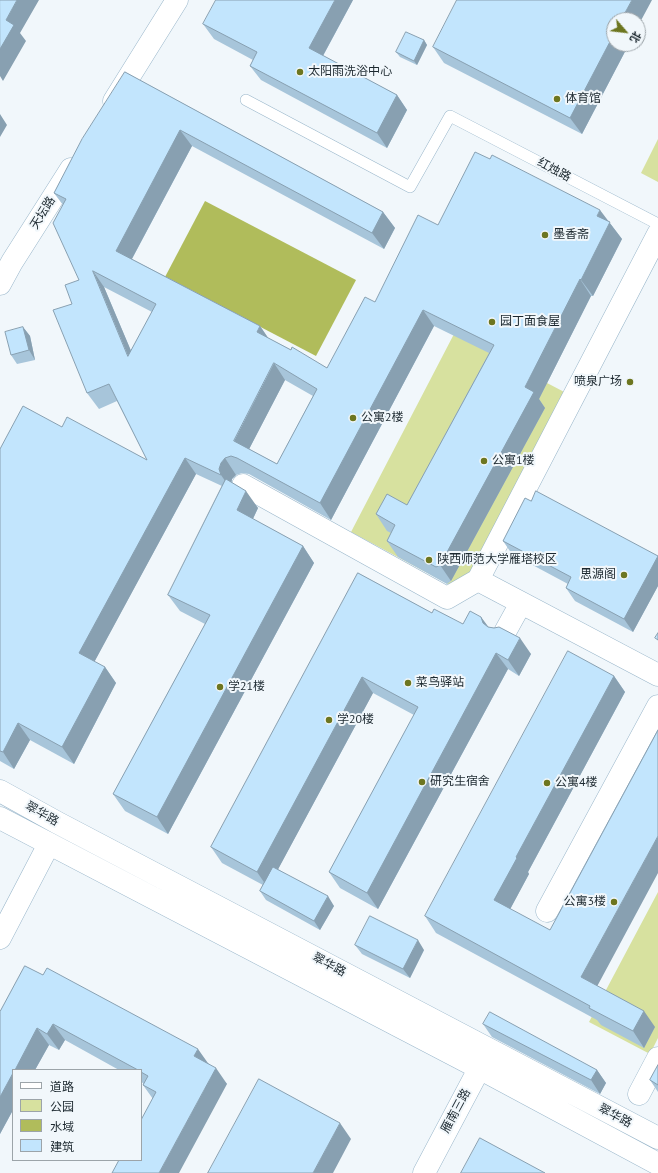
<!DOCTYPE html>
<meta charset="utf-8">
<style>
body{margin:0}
#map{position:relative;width:658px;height:1173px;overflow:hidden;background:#f1f7fb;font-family:"PT Sans","Noto Sans SC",sans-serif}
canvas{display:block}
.legend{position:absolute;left:12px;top:1069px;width:130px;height:92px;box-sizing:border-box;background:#f1f7fb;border:1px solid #9ca4a9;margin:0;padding:5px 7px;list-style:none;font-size:12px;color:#1c282f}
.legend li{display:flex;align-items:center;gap:8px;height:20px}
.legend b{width:20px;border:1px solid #9ca4a9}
.north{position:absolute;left:606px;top:12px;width:40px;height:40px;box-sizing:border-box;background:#f1f7fb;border:1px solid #9ca4a9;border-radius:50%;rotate:118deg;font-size:11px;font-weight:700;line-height:16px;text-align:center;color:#1c282f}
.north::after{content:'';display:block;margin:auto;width:14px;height:18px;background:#6d7620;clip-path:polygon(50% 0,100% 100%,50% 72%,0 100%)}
</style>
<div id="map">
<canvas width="658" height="1173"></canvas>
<ul class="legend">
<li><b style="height:5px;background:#fff"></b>道路</li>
<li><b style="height:11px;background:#d7e19f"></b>公园</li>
<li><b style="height:11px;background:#b0bc5b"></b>水域</li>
<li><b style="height:11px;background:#c2e5fd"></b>建筑</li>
</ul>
<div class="north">北</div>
</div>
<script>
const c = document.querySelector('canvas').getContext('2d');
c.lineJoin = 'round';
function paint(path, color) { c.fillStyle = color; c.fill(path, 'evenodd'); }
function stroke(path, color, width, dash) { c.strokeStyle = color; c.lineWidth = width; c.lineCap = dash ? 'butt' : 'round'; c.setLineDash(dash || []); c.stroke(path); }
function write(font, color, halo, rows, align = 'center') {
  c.font = font + ' "PT Sans","Noto Sans SC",sans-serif'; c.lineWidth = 4; c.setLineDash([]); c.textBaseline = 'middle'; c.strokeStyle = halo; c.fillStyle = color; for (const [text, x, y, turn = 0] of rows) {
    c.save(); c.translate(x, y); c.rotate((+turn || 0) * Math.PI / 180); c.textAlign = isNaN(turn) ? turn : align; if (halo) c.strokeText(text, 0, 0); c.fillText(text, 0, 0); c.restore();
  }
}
const green = new Path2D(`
 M658,139V182L641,173Z
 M454,334L568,394L472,572L450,585L351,532Z
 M658,892V1038L650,1054L589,1022Z`);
const water = new Path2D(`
 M205,201L356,280L316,356L165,277Z`);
const lane = new Path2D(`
 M246,100L410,187L450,116L658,224`);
const street = new Path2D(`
 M243,485L447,598L478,580L658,234
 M478,580L658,675
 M505,632L521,603
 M547,911L658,706
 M0,938L49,844
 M639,1094L658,1058`);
const secondary = new Path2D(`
 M114,101L177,0
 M0,284L12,262L71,169
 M0,791L58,823L658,1138
 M0,818L479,1068L658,1164
 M424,1173L486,1056`);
const wall = new Path2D(`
 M353,0L323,56L397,95L407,110L387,148L261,80L250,66L253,60L214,39L203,24Z
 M424,40L427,45L417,65L400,57L396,52Z
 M629,44L582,134L444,63L433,47Z
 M125,72L383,212L395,228L384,249L192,146L132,259L260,326L268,338L327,368L375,302L438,225L609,222L622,239L593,296H591L539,399L545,408L451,581L447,584L398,557L387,541L391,533L387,531L376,514L407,505L489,353L434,326L331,520L249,474L242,473L236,475L232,479L231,483L258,508L253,519L303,546L314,563L168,834L125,811L113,794L205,624L180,611L168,595L222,486L196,474L94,662L105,667L116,683L74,764L30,740L14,769L0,761V449L62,427L147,460L117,401L99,409L87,393L72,304L79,280L63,205L54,193ZM104,287L152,312L131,351ZM285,380L313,396L277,464L249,449Z
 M23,327L30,336L35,360L17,364L11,355Z
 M531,501L658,556V586L633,632L575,601L566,588L568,584L512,554L503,541Z
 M358,573L432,613L463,624L481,617L488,627L494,628L531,654L519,676L508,669L378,909L340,888L329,872L414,715L373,693L278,869L334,906L320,930L266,900L260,891L263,885L222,863L211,847Z
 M614,676L625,692L528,872L529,874L510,909L597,986L655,1027L644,1048L601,1025L597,1020L436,933L425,916Z
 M355,945L424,950L410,978L362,954Z
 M25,966L209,1064L227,1084L153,1099L143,1085V1083L141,1082V1070H119L65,1040L59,1050L49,1045L35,1070H13V1110L0,1134V1012Z
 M483,1024L597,1070L606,1083L600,1094L492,1037Z
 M658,1065V1092L650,1080Z`);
const shadedWall = new Path2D(`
 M17,0H39L20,33L26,41L3,81L0,76V49L6,20Z
 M335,0H353L319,63L309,48Z
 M632,0H652L638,26V20H621Z
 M614,34V44H629L582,134L570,118Z
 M424,40L427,45L417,65L414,61Z
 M397,95L407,110L387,148L377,133Z
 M0,114L7,125L0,137Z
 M180,130L192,146L127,268L116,251Z
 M600,210L622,239L593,296L581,280L597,216Z
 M383,212L395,228L384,249L372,233Z
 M93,271L104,287L140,372L128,356Z
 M580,279L591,296L539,399L545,408L451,581L440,565L525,387Z
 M423,310L434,326L331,520L320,503Z
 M260,326L271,342L257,332Z
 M23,327L30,336L35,360L29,350Z
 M274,363L285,380L245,457L234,441Z
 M185,458L196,474L90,670L79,653Z
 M225,458L236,475L232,479L231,486L232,491L221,475L219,469L221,463Z
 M246,491L258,508L249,527L237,510Z
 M303,546L314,563L168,834L157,817Z
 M658,556V586L633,632L624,619Z
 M481,617L493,633L483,623Z
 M520,638L531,654L519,676L508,660Z
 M496,653L508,669L378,909L367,893Z
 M105,667L116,683L74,764L62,747Z
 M614,676L625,692L528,872L529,874L506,917L494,900L516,857Z
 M362,677L373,693L268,888L257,872Z
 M18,723L30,740L14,769L3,752Z
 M658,836V873L593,994L581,977Z
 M328,896L334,906L320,930L314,921Z
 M418,940L424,950L410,978L403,969Z
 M644,1011L655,1027L644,1048L633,1031Z
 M53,1024L65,1040L59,1050L47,1034Z
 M37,1028L49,1045L35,1070H15Z
 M198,1049L210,1066L194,1056Z
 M216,1068L227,1084L179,1173H159Z
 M597,1070L606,1083L600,1094L591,1080Z
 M13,1073V1110L0,1134V1097Z
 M340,1123L351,1139L333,1173H313Z`);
const building = new Path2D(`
 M0,0H17L6,20L14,25L0,49Z
 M216,0H335L309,48L397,95L377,133L250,66L257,52L203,24Z
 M457,0H632L621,20H614V34L570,118L433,47Z
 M406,32L424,40L414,61L396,52Z
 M125,72L383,212L372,233L180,130L116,251L260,326L257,332L291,350L292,347L327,368L365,297L375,302L418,215L438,225L475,152L490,159L492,155L600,210L597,216L610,222L581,280L580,279L525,387L534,392L440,565L436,567L387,541L395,525L376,514L387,494L407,505L494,345L423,310L320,503L237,458L231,456L225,458L221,463L219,469L221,475L185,458L79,653L105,667L62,747L18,723L3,752L0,751V449L23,406L62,427L67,417L147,460L109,384L87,393L53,310L72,304L65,285L79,280L53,223L66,199L54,193L82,139ZM93,271L156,304L128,356ZM274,363L317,389L277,464L234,441Z
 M23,327L29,350L11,355L5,332Z
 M226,479L246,491L237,510L303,546L157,817L113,794L210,615L168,595Z
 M536,491L658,556L624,619L566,588L571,577L503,541L525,498L531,501Z
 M358,573L432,613L434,609L463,624L470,611L481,617L483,623L488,627L494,628L499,627L520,638L508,660L496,653L367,893L329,872L418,707L362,677L257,872L211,847Z
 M658,633V640L655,638Z
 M568,651L614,676L516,857L517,858L494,900L550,930L658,730V836L581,977L644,1011L633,1031L589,1008L590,1006L425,916Z
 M273,867L328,896L314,921L260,891Z
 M370,916L418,940L403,969L355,945Z
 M25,966L43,975L47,968L198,1049L194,1056L216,1068L159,1173H112L119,1160H141V1120L156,1092L143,1085L148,1076L141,1072V1070H138L53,1024L47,1034L37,1028L15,1070H13V1073L0,1097V1012Z
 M490,1012L597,1070L591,1080L483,1024Z
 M658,1065V1085L650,1080Z
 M259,1079L340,1123L313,1173H208Z
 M480,1138L545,1173H461Z`);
const markers = [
 [300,72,4,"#6d7620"],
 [557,99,4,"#6d7620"],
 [545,235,4,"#6d7620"],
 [492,322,4,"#6d7620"],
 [630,382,4,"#6d7620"],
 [353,418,4,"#6d7620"],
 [484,461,4,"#6d7620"],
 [429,560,4,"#6d7620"],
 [624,575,4,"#6d7620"],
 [408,683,4,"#6d7620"],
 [220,687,4,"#6d7620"],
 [329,720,4,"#6d7620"],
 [422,782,4,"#6d7620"],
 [547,783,4,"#6d7620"],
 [614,902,4,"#6d7620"]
];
const poiNames = [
 ["太阳雨洗浴中心",308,72],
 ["体育馆",565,99],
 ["墨香斋",553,235],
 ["园丁面食屋",500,322],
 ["喷泉广场",622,382,"right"],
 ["公寓2楼",361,418],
 ["公寓1楼",492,461],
 ["陕西师范大学雁塔校区",437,560],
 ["思源阁",616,575,"right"],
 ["菜鸟驿站",416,683],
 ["学21楼",228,687],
 ["学20楼",337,720],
 ["研究生宿舍",430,782],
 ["公寓4楼",555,783],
 ["公寓3楼",606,902,"right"]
];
const streetNames = [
 ["红烛路",554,170,28],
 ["天坛路",43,213,-58],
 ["翠华路",42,814,29],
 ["翠华路",329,965,28],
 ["雁南三路",456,1111,-62],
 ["翠华路",615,1116,28]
];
paint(green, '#d7e19f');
paint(water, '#b0bc5b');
stroke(lane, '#99b6ca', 12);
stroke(street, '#99b6ca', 23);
stroke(secondary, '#99b6ca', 23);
stroke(lane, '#fff', 11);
stroke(street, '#fff', 22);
stroke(secondary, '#fff', 22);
paint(wall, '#a7c5da');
paint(shadedWall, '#88a0b1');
paint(building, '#c2e5fd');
stroke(building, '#88a0b1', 1);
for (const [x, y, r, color] of markers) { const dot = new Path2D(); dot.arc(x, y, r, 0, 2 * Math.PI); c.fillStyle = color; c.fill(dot); stroke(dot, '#f1f7fb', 1.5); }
write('12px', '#1c282f', '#f1f7fb', poiNames, 'left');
write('12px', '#1c282f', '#f1f7fb', streetNames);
</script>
